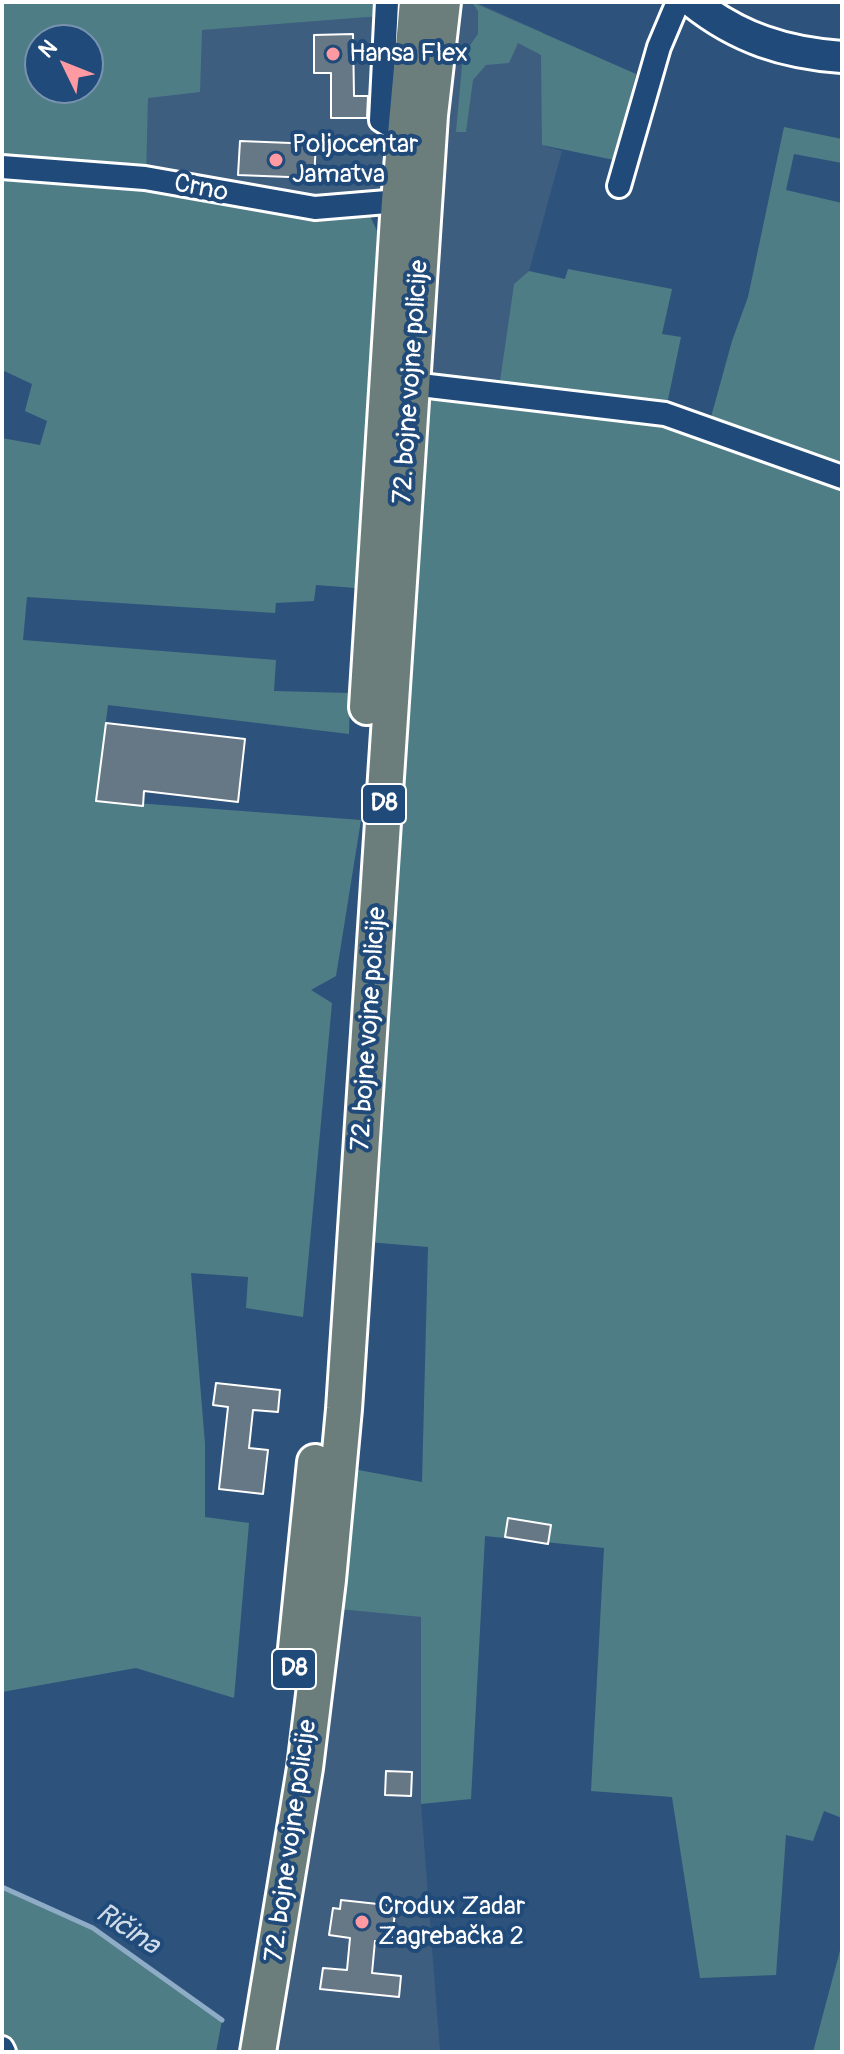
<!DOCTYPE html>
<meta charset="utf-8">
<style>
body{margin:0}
#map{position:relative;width:844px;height:2054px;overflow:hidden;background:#2d537c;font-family:Pangolin,sans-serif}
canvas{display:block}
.frame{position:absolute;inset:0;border:4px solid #fff;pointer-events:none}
.north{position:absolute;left:24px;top:24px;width:80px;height:80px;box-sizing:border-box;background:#1f4a7a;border:2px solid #7992af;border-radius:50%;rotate:313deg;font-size:22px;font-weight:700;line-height:32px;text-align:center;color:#fff}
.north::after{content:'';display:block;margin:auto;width:28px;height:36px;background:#ff9aa2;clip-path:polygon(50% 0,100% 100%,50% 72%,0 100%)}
</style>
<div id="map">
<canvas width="844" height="2054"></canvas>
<div class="frame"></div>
<div class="north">N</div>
</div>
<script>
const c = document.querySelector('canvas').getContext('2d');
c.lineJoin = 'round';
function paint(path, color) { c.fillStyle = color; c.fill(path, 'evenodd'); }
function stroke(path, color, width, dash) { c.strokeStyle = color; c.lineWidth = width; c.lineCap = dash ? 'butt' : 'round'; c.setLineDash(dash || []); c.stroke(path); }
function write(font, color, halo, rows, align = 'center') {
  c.font = font + ' Pangolin,sans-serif'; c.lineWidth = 8; c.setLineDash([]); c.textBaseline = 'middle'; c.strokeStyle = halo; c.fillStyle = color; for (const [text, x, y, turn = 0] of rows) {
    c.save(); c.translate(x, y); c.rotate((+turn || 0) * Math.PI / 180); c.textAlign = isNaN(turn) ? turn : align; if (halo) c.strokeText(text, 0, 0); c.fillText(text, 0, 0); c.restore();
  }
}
const built = new Path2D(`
 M461,2H475L542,32V145L562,151L529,271L514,284L498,394L421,385L438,167Z
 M381,16L383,202L145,178L148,97L201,30Z
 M338,1609L421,1617V1804L440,2052H269Z`);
const green = new Path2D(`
 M2,2H380L381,16L202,30L200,92L148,98L146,178L364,203L377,231L369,431L356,588L316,585L314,601L276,603L275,613L27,597L23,640L276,660L274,691L350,693L349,734L108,705L96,800L361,820L336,976L311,990L332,1003L303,1317L246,1308L248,1277L191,1273L205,1444V1517L249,1523L234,1698L136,1668L2,1692V438L40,445L47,421L25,411L32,384L2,370ZM40,40H88V88H40Z
 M472,2L636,74L614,160L542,145L541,55L518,43L509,63L486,65L473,80L466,132H456L463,55L478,34V11Z
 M784,127L842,139V163L794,154L786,190L842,203V1818L824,1811L813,1841L786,1835L776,1975L700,1978L672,1797L591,1791L604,1548L485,1536L471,1799L421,1804V1617L338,1609L348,1468L422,1482L428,1247L368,1242L421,385L498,394L514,284L529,271L565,279L568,269L672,289L662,334L681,337L665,414L708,428L732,341L748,297Z
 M2,1887L93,1928L222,2020L216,2052H2Z
 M842,1943V2052H813Z`);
const stream = new Path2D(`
 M2,1887L93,1928L222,2020`);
const building = new Path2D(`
 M353,34L354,96H368L367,118H331V73H314V35Z
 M240,141L316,144L314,178L238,175Z
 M106,723L245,739L238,802L144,791L143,806L96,801Z
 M216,1383L280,1390L278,1412L253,1410L249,1448L268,1450L263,1494L219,1489L228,1407L213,1405Z
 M508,1518L551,1525L548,1544L505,1537Z
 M386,1771L412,1772L411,1796L385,1795Z
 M341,1900L396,1906L391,1943L375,1941L372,1973L401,1976L399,1997L320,1989L323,1968L347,1970L350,1938L329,1935L333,1908L340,1909Z`);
const street = new Path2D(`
 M387,2L381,120L404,134
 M2,167L145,178L315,208L399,201
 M619,186L659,47L678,2
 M412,384L665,414L842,477
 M2,2048L4,2052`);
const secondary = new Path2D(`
 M693,2C738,38 785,53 842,57`);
const primary = new Path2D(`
 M367,707L399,201L417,2
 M294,1668L315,1462
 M258,2052L305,1768L328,1580L344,1409L430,115L443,2`);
const markers = [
 [333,54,8,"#ff9aa2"],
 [276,160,8,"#ff9aa2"],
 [362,1922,8,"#ff9aa2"]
];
const shields = [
 [384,804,44],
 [294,1669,44]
];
const shieldNames = [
 ["D8",384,804],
 ["D8",294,1669]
];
const poiNames = [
 ["Hansa Flex",349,54],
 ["Poljocentar",292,145],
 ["Jamatva",292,175],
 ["Crodux Zadar",378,1907],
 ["Zagrebačka 2",378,1937]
];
const streetNames = [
 ["Crno",201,189,11],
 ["72. bojne vojne policije",412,382,-86],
 ["72. bojne vojne policije",370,1029,-86],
 ["72. bojne vojne policije",292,1841,-82]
];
const waterNames = [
 ["Ričina",127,1930,33]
];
paint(built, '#3e5e7f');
paint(green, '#4f7d86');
stroke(stream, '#8facc7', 5);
paint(building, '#667786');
stroke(building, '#fff', 2);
stroke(street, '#fff', 28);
stroke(secondary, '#fff', 36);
stroke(primary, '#fff', 40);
stroke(street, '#1f4a7a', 22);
stroke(secondary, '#1f4a7a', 30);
stroke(primary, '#6c7e7c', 34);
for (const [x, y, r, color] of markers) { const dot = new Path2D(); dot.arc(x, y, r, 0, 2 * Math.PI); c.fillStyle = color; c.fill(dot); stroke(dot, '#1f4a7a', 3); }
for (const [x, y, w] of shields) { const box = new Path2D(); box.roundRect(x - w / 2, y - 20, w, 40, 6); c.fillStyle = '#1f4a7a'; c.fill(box); stroke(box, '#fff', 2); }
write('bold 24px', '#fff', null, shieldNames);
write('26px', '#fff', '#1f4a7a', poiNames, 'left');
write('26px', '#fff', '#1f4a7a', streetNames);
write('italic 28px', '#d0dce8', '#1f4a7a', waterNames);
</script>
